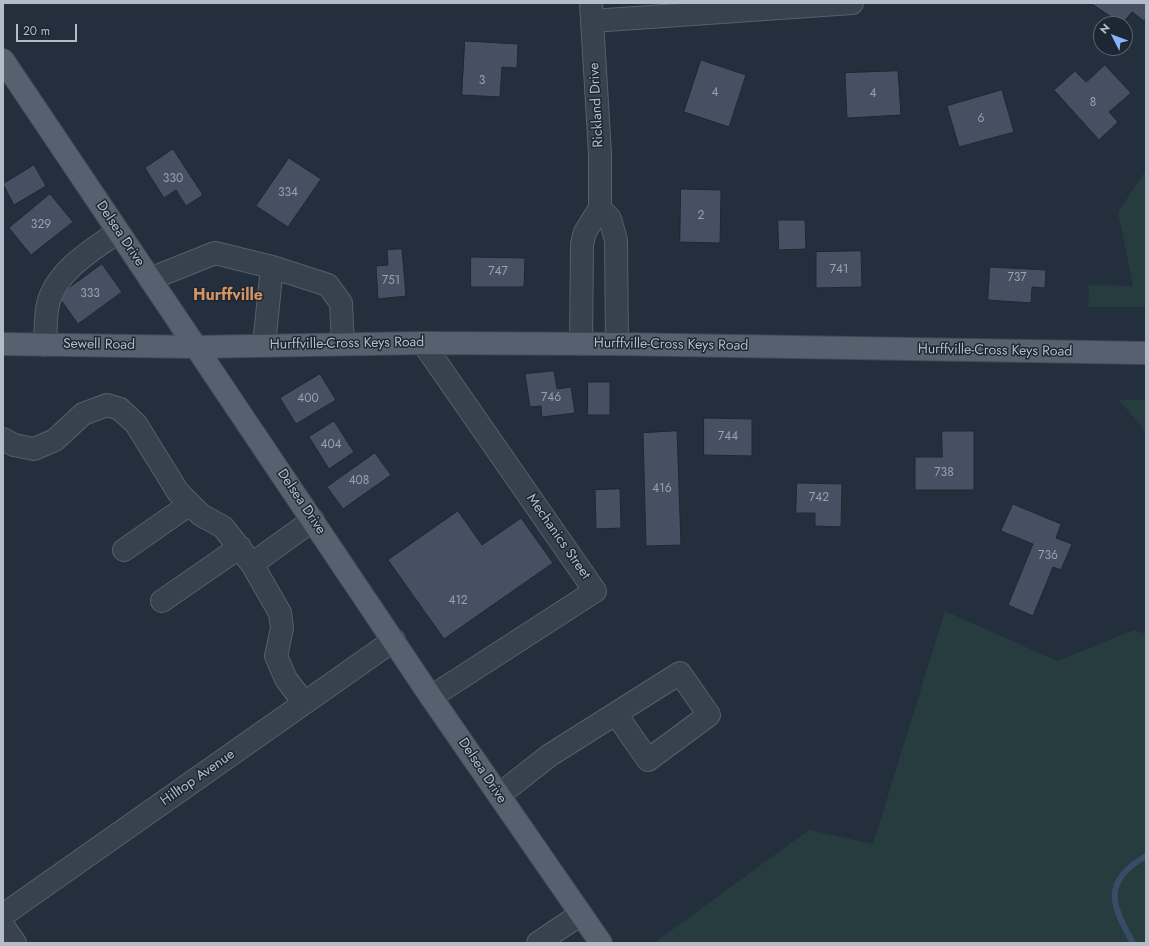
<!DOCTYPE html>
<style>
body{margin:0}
#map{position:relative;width:1149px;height:946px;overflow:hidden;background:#242f3e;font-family:Jost,sans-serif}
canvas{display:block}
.frame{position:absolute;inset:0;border:4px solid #b4bcc9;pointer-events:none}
.north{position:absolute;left:1093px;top:16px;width:40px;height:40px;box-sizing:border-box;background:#1d2633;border:1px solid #59626f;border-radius:50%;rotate:312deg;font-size:11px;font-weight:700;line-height:16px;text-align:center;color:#b4bcc9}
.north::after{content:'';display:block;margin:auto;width:14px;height:18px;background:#8ab4f8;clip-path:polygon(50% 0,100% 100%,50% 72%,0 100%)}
.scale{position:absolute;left:16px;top:24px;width:61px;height:18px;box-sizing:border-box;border:2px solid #b4bcc9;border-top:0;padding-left:5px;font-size:12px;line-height:14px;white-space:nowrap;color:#b4bcc9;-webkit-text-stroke:3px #1d2633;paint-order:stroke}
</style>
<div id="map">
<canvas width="1149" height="946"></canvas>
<div class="frame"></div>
<div class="north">N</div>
<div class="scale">20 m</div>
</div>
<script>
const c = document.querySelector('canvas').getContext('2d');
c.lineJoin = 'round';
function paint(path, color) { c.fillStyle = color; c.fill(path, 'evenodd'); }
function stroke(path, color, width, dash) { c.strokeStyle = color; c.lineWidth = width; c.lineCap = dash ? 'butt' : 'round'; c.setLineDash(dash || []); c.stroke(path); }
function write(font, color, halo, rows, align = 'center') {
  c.font = font + ' Jost,sans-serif'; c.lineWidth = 3; c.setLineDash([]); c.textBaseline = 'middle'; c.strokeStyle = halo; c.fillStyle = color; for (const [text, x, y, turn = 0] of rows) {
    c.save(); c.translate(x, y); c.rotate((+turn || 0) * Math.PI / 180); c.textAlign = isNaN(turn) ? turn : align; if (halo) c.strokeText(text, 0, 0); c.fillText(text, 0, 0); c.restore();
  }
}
const green = new Path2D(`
 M1146,170V307H1088L1089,285L1133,286L1118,212Z
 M1119,400H1146V432Z
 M945,611L1057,661L1134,630L1146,634V943H654L809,830L873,844Z`);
const stream = new Path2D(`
 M1133,943C1112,905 1101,882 1146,856`);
const building = new Path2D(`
 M1091,3H1146V18L1144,21L1132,12L1122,24Z
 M465,41L518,44L517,68L502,67L500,97L462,95Z
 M701,60L746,75L729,127L684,112Z
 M1105,65L1131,93L1109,112L1118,122L1099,140L1054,90L1075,71L1086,82Z
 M898,71L901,115L847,118L845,73Z
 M1002,90L1014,132L959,147L947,106Z
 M173,149L203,195L186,206L176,190L164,198L145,168Z
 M289,158L321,179L288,227L256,206Z
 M34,165L46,186L14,205L3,184Z
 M681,189L721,190L720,243L680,242Z
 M50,194L73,222L31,255L9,228Z
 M778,220H805L806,249L779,250Z
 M402,249L406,296L378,299L376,266L388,265L387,250Z
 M861,251L862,287L816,288V252Z
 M471,257L525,258L524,287H471Z
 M102,264L122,292L78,324L58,296Z
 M990,267L1046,270L1045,288L1032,287L1031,303L988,300Z
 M554,371L557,389L571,387L575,413L542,417L541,406L530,407L525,374Z
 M320,374L336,400L296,424L280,398Z
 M588,382H610V415H588Z
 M704,418L752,419V456L704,455Z
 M334,421L354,452L329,469L309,437Z
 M677,431L681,545L646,546L643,433Z
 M942,431H974V490H915V457H942Z
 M375,453L391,475L343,509L327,487Z
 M797,483L842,484L841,527L815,526V513H796Z
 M620,489L621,528L596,529L595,490Z
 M1013,504L1061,524L1056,538L1072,544L1061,570L1053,567L1033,616L1008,605L1033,544L1001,531Z
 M458,511L482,545L521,518L553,563L444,639L388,560Z`);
const minor = new Path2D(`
 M592,21L852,3
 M600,208L610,219L616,240L617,344
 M150,279L215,253L272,267L328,285L341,303L343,344
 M423,343L595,591L431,697
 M581,344L582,244L585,232L600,208V154L591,3
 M45,345C46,332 45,316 48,304C56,271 92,250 118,232
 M264,345L272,267
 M3,439L14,445L34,449L55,440L83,414L107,405L120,409L136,424L178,492L201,515L223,527L252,564L313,520
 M124,550L190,504
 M252,564L280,613L282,628L276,656L286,679L304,703
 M162,601L240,547
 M499,795L550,755L680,673L709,715L648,760L616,714
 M3,915L394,640
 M3,926L15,943
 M538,943L581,914`);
const major = new Path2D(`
 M3,60L431,697L601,943
 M3,344L195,347L423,343L617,344L1146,353`);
const numberNames = [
 ["3",482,81],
 ["4",715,93],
 ["4",873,94],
 ["8",1093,103],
 ["6",981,119],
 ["330",173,179],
 ["334",288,193],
 ["2",701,216],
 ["329",41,225],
 ["741",839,270],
 ["747",498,272],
 ["737",1017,278],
 ["751",391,281],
 ["333",90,294],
 ["746",551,398],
 ["400",308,399],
 ["744",728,437],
 ["404",331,445],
 ["738",944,473],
 ["408",359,481],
 ["416",662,489],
 ["742",819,498],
 ["736",1048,556],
 ["412",458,601]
];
const streetNames = [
 ["Rickland Drive",597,105,-93],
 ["Delsea Drive",120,234,56],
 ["Hurffville-Cross Keys Road",347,344,-1],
 ["Sewell Road",99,345,1],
 ["Hurffville-Cross Keys Road",671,345,1],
 ["Hurffville-Cross Keys Road",995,351,1],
 ["Delsea Drive",301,502,56],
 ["Mechanics Street",558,537,55],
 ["Delsea Drive",482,771,56],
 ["Hilltop Avenue",198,778,-35]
];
const quarterNames = [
 ["Hurffville",228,296]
];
paint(green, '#263c3f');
stroke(stream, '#394c67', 6);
paint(building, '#455162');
stroke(building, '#1f2835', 1);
stroke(minor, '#565f6c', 24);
stroke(major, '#414a57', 24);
stroke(minor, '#38414e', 22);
stroke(major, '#56606e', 22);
write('12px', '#98a1af', null, numberNames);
write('14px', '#b4bcc9', '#1d2633', streetNames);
write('bold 16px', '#d59563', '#1d2633', quarterNames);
</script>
